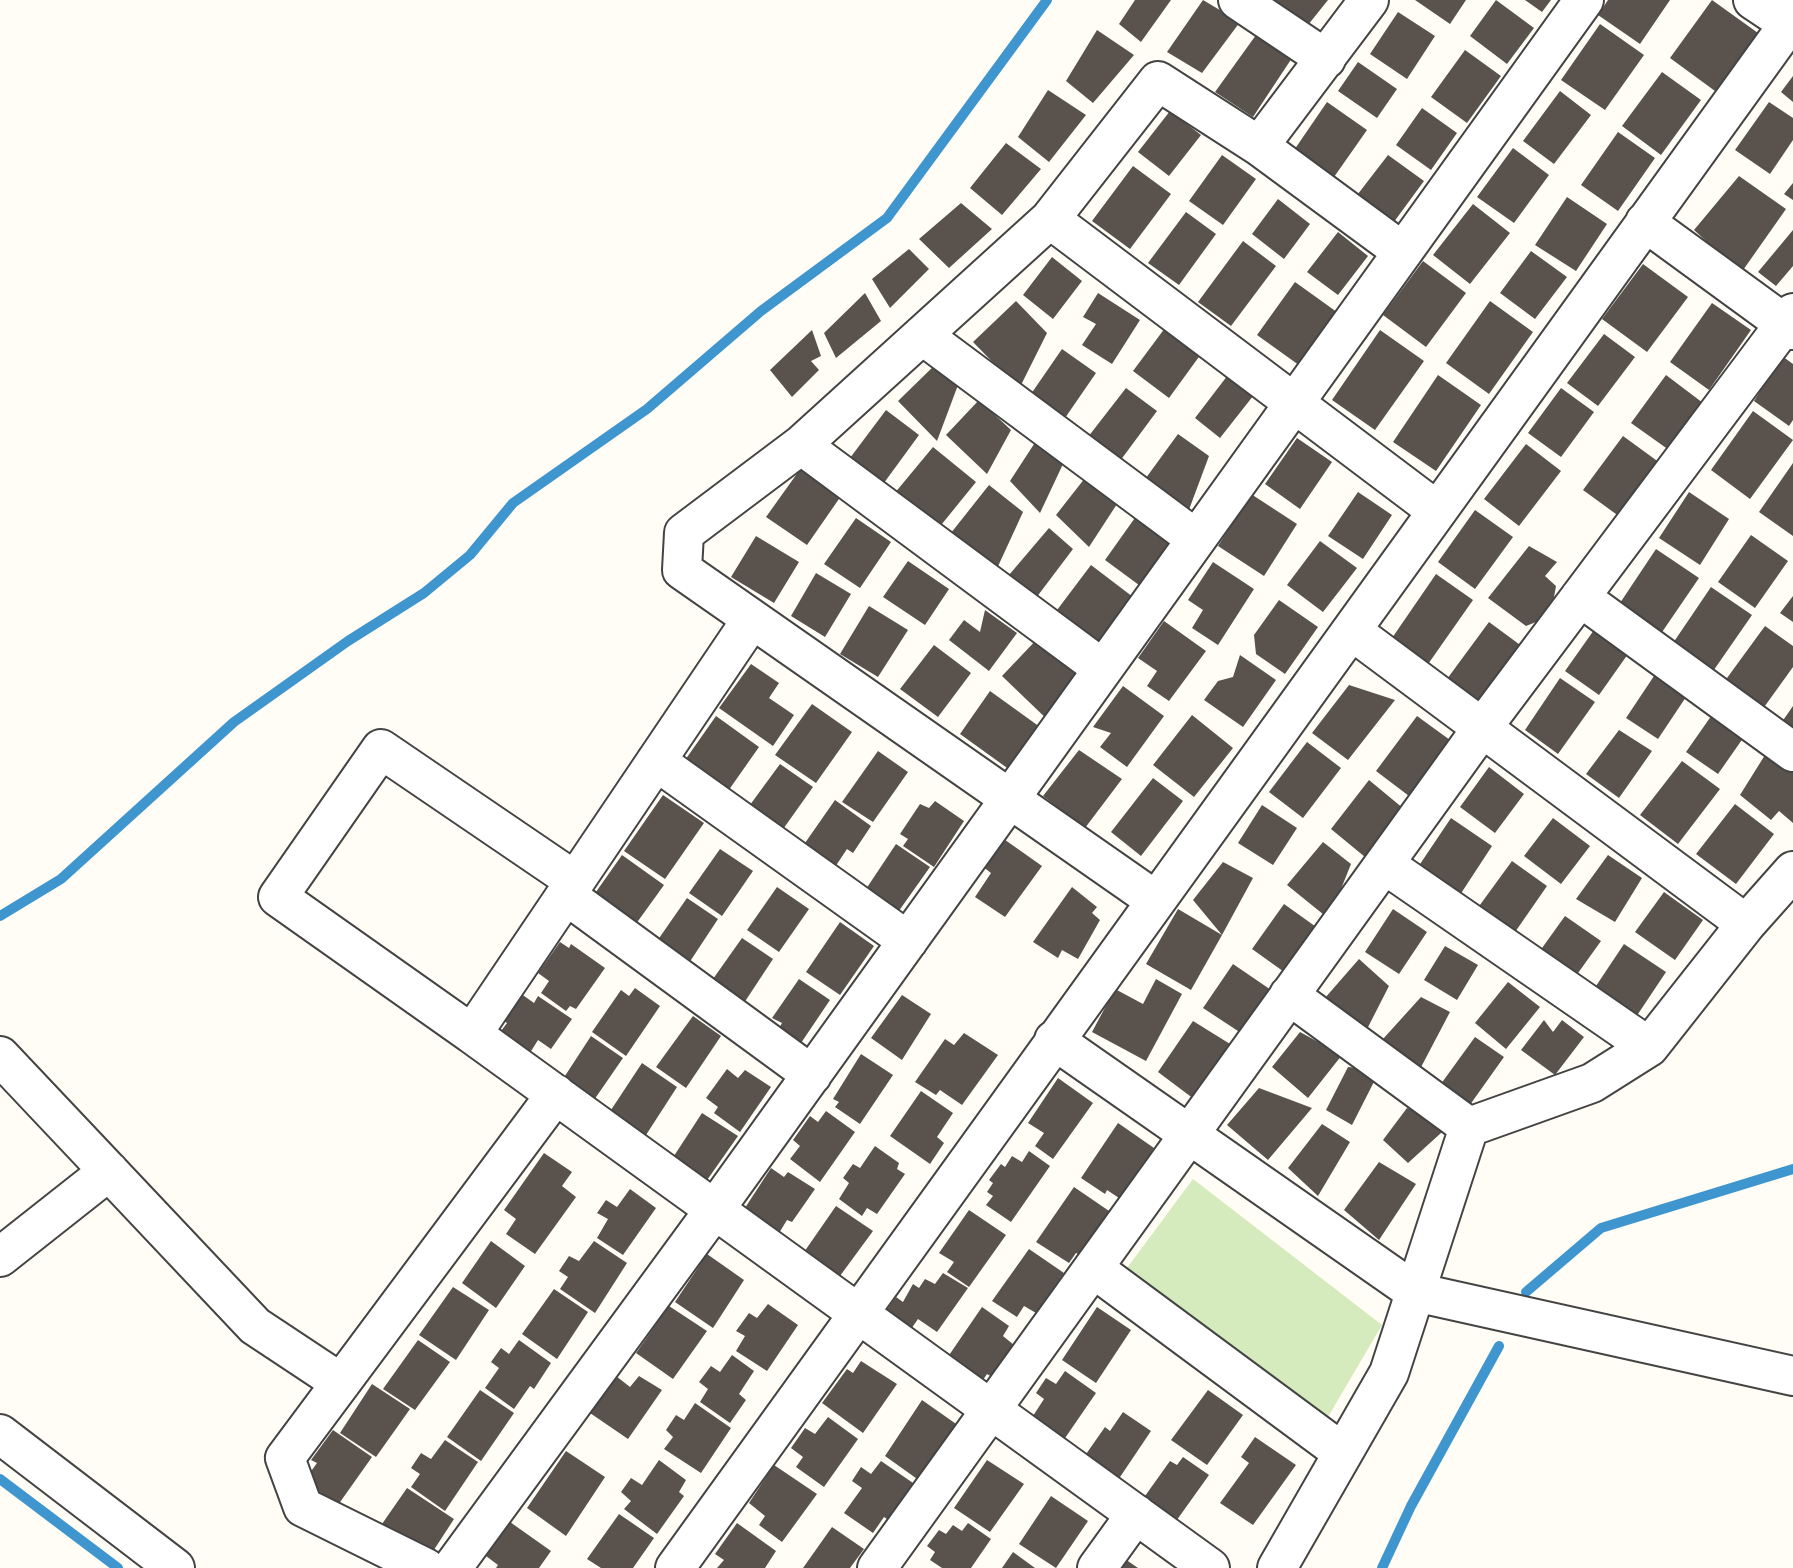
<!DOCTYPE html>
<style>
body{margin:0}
canvas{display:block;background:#fffdf5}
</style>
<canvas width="1793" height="1568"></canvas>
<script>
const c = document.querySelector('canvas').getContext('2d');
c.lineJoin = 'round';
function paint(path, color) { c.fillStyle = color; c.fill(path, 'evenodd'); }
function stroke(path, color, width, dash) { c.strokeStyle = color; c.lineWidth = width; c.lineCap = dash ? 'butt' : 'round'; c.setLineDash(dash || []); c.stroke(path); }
const green = new Path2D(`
 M1193,1179L1382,1325L1325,1422L1124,1272Z`);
const stream = new Path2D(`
 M0,916L61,879L234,722L348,641L424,593L470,555L513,503L647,409L761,311L887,218L1047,0
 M1526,1292L1601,1228L1793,1169
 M0,1479L118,1568
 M1382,1568L1411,1506L1499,1346`);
const building = new Path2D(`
 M1135,0H1171L1141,42L1119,24Z
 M1203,0L1240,22L1202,73L1167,52Z
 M1275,0H1328L1308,25L1274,2Z
 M1415,0H1466L1450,24Z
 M1496,0L1534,28L1507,64L1470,36Z
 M1525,0H1551L1542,12Z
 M1608,0H1670L1640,44L1598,15Z
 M1712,0L1758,33L1715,91L1670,58Z
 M1398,12L1435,36L1407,79L1370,54Z
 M1600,24L1644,55L1605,110L1561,80Z
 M1097,30L1134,55L1093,103L1066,81Z
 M1256,35L1292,58L1253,117L1215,92Z
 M1465,50L1501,76L1467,123L1431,97Z
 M1358,62L1397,89L1377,118L1338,91Z
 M1662,72L1701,100L1661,155L1622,126Z
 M1793,76V102L1781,92Z
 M1048,90L1086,115L1049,162L1018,137Z
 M1560,91L1591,115L1554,164L1523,141Z
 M1327,102L1367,130L1327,187L1288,159Z
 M1769,102L1793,118V140L1770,174L1735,150Z
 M1422,108L1457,133L1431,170L1396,145Z
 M1170,111L1201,135L1169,176L1138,152Z
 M1618,132L1655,158L1618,211L1581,185Z
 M1006,143L1041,169L1002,215L970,188Z
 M1513,148L1549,175L1514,223L1477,197Z
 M1222,155L1256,179L1223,225L1189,201Z
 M1388,155L1424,181L1388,230L1351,203Z
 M1133,166L1171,194L1130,249L1092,221Z
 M1739,176L1786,209L1741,273L1694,230Z
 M1793,183V200L1784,194Z
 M1567,197L1607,224L1576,271L1535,245Z
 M1278,199L1310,224L1284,259L1252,234Z
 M961,203L992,229L949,268L919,239Z
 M1473,204L1510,233L1470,284L1433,255Z
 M1186,212L1216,234L1179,285L1148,263Z
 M1793,230V266L1776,286L1758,272Z
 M1338,232L1368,256L1338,295L1307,272Z
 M1243,241L1276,266L1231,326L1198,302Z
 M909,249L929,269L890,308L872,279Z
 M1531,251L1567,277L1535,319L1500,293Z
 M1052,257L1082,281L1053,319L1023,295Z
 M1423,261L1466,293L1426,347L1383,315Z
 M1643,264L1688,297L1647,352L1602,319Z
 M1295,282L1341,315L1303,368L1257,335Z
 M865,293L881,321L836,358L824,333Z
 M1098,293L1140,320L1112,364L1082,345L1096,324L1083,317Z
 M1016,301L1047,333L1019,389L973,342Z
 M1490,301L1533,332L1489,394L1446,363Z
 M1712,303L1751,330L1709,390L1670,362Z
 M1165,328L1201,354L1169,398L1133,371Z
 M812,330L821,356L811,361L819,370L792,397L770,370Z
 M1380,330L1424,361L1375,430L1332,400Z
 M1604,334L1635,357L1598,406L1567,383Z
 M1062,349L1096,373L1065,418L1031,394Z
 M1782,356L1793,364V420L1789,426L1754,401Z
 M937,363L958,385L937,441L898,401Z
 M1231,371L1257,391L1220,438L1195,418Z
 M1438,375L1481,405L1436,471L1393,442Z
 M1666,375L1703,403L1669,450L1631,423Z
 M1126,388L1157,411L1120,461L1088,437Z
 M1561,388L1594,412L1561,457L1528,433Z
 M979,400L1011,430L987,474L946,435Z
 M886,410L919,435L881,487L847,462Z
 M1753,411L1793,440L1750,499L1711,470Z
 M1178,434L1209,456L1187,515L1143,482Z
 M1623,436L1671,471L1631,525L1583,490Z
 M1297,438L1332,462L1300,509L1265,484Z
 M1036,441L1063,464L1040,513L1010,481Z
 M1526,444L1561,471L1519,526L1484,499Z
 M933,447L976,482L933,535L889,500Z
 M1793,463V536L1759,512Z
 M801,468L841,496L807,545L766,517Z
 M1085,478L1117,504L1089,547L1056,515Z
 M989,485L1023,512L994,575L947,538Z
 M1358,492L1392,515L1363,559L1328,536Z
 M1689,492L1729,519L1700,565L1659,538Z
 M1251,494L1297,524L1264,576L1218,546Z
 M1475,510L1513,537L1475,589L1438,562Z
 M1137,515L1176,544L1143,588L1105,560Z
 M856,518L891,542L860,588L824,564Z
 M1049,528L1073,549L1036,598L1009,575Z
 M1751,535L1788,561L1755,608L1718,582Z
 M756,536L799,562L774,603L731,577Z
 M1320,541L1357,568L1323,612L1287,585Z
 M1529,546L1557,562L1545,576L1556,586L1553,603L1536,622L1526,626L1488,598Z
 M1656,549L1699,578L1658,638L1616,609Z
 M908,561L949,589L925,625L883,597Z
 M1213,562L1254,589L1218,645L1192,628L1203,610L1188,600Z
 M1091,565L1133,597L1093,650L1051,618Z
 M816,573L851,594L825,637L791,616Z
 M1436,574L1473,600L1426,667L1390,641Z
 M1711,587L1752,615L1709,677L1669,649Z
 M1793,596V622L1780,613Z
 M1279,600L1318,627L1285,674L1256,654L1254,635Z
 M869,606L908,630L878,677L840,654Z
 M985,610L1017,633L989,671L949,640L964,620L980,632Z
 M1164,621L1206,651L1169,701L1147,686L1157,671L1138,658Z
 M1489,622L1527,650L1484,707L1447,679Z
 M1765,626L1793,646V667L1757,717L1719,689Z
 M1594,630L1628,654L1599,695L1565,671Z
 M1040,636L1079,673L1053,725L1002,676Z
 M934,645L971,673L938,717L900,689Z
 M1240,655L1276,680L1243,727L1204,700L1218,681L1233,677Z
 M751,664L779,683L769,698L794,715L773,746L719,708Z
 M1658,670L1690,691L1658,739L1626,718Z
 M1560,678L1595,702L1558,754L1525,730Z
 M1349,685L1395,700L1348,760L1312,733Z
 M1123,686L1164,716L1127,767L1100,747L1111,733L1093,727Z
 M990,691L1040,727L1010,770L960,734Z
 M812,704L852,732L816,783L775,755Z
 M1793,706V739L1777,729Z
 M1714,712L1746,734L1718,774L1686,752Z
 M1192,715L1233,748L1194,797L1153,765Z
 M716,716L759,747L726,794L683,763Z
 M1417,716L1450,740L1409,796L1376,771Z
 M1619,730L1652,751L1619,798L1586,774Z
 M1307,742L1341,768L1303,818L1269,792Z
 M1770,747L1793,763V823L1779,811L1771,820L1740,795Z
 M1079,750L1122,779L1085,828L1043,796Z
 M878,751L908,772L873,822L842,802Z
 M1682,761L1720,789L1678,844L1640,815Z
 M780,764L813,787L781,832L747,809Z
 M1489,767L1524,794L1495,833L1460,807Z
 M1153,778L1183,801L1141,856L1111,832Z
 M1369,780L1404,809L1365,857L1331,829Z
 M663,795L704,823L665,879L624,851Z
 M835,800L871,826L853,853L847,849L833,870L809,853L812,848L805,843Z
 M935,801L964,821L934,867L903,846L908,839L900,834L920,804L929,808Z
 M1735,804L1774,834L1736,884L1696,854Z
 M1262,805L1297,828L1273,865L1238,843Z
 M1451,818L1492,846L1456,901L1414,873Z
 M1553,818L1590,846L1561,884L1524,856Z
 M1001,837L1042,866L1005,917L975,897L991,873L982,866Z
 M1323,842L1351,864L1329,919L1287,885Z
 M896,844L930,867L896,915L864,892Z
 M720,849L753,871L722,916L689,893Z
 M622,855L664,885L633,928L591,899Z
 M1608,855L1642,878L1615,922L1576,899Z
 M1512,861L1547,886L1513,935L1477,909Z
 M1223,862L1253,878L1222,935L1193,900Z
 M777,887L809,909L779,952L747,930Z
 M1072,887L1097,907L1092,913L1100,920L1078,959L1062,950L1058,958L1033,942Z
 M1664,892L1703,920L1675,960L1635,932Z
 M687,898L718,919L687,966L655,944Z
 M1284,904L1319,929L1287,974L1252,949Z
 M1178,909L1222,935L1191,990L1146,964Z
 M1393,909L1427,932L1399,974L1365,952Z
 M1565,916L1601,941L1568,987L1532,962Z
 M840,922L874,946L840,995L806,972Z
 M742,938L773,959L742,1006L718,987L721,984L713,979Z
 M560,942L569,948L571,944L605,968L576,1009L570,1006L566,1011L541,993L549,981L538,973Z
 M1624,944L1666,972L1632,1023L1590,995Z
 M1445,946L1478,965L1457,1000L1424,980Z
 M1359,959L1389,986L1365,1033L1325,998Z
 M1233,964L1274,992L1244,1035L1203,1008Z
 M799,979L830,1000L799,1046L778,1030L782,1023L772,1018Z
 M1156,979L1182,994L1146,1061L1092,1032L1115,989L1143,1004Z
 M1508,982L1540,1007L1506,1049L1475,1023Z
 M635,988L660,1006L626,1056L592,1032L621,990L629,996Z
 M520,993L534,1003L538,996L572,1019L551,1049L538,1040L528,1056L498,1035L507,1023L501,1019Z
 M902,995L931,1014L902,1060L871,1038Z
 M1421,997L1450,1012L1419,1071L1383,1039Z
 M693,1016L721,1036L686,1088L656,1067Z
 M1544,1020L1553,1032L1562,1020L1584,1037L1555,1075L1521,1050Z
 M1193,1021L1243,1052L1202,1105L1158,1072Z
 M1300,1032L1342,1055L1308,1098L1272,1067Z
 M964,1033L998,1055L962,1105L940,1090L936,1095L915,1082L945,1039L954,1045Z
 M591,1036L623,1058L594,1100L563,1079Z
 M1475,1037L1504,1057L1467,1109L1438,1088Z
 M861,1054L893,1075L860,1124L835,1107L839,1102L833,1099Z
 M642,1063L677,1087L646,1135L611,1110Z
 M1348,1067L1380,1070L1352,1125L1326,1110Z
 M727,1069L738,1078L745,1070L771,1087L740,1132L714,1113L718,1107L706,1098Z
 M1058,1078L1093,1103L1053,1159L1035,1146L1044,1133L1028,1123Z
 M1259,1088L1312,1108L1268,1160L1227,1125Z
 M921,1091L953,1113L937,1137L944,1143L930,1164L890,1136Z
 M1407,1108L1452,1123L1408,1163L1383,1140Z
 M826,1111L855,1132L820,1182L790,1159L800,1146L793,1140L810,1116L818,1122Z
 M702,1113L738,1136L705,1183L672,1159Z
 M1118,1123L1154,1148L1119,1198L1107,1190L1105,1194L1081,1178Z
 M1322,1124L1350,1142L1318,1196L1288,1168Z
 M875,1146L899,1163L897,1169L905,1174L877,1214L867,1208L862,1216L839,1199L849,1183L843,1178L853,1164L860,1168Z
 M1029,1151L1050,1166L1011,1222L986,1205L993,1196L987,1192L993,1183L989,1180L1001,1164L1005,1167L1012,1156L1022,1162Z
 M544,1153L572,1172L562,1186L576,1197L535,1254L506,1234L516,1219L504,1210Z
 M1379,1162L1416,1184L1379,1240L1344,1210Z
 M771,1168L784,1177L788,1172L815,1189L792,1222L787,1220L776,1238L741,1214Z
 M1074,1187L1112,1213L1082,1256L1076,1253L1069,1263L1036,1242Z
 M630,1189L656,1208L623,1255L597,1238L608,1219L597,1213L606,1200L617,1207Z
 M836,1206L873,1231L837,1280L802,1255Z
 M969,1210L1006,1235L969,1287L947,1272L954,1262L939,1253Z
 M491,1241L525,1266L496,1308L462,1283Z
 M594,1241L627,1263L595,1313L560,1289L568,1277L559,1271L569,1256L579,1261Z
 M1029,1249L1064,1273L1036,1313L1024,1306L1017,1317L992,1301Z
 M707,1254L744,1280L713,1328L675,1302Z
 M943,1273L968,1288L937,1332L918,1319L909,1332L884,1314L896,1297L903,1302L913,1284L919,1288L925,1279L935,1284Z
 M453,1287L489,1310L456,1360L419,1335Z
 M554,1289L588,1312L557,1359L522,1334Z
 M768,1304L798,1325L767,1371L736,1351L745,1336L736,1331L749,1313L757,1318Z
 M669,1306L707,1331L673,1379L636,1353Z
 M982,1307L1009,1326L1003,1336L1014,1345L992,1377L987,1374L979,1386L943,1364Z
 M1097,1307L1131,1330L1096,1383L1062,1360Z
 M418,1340L450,1362L415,1410L383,1389Z
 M519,1340L551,1363L534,1389L530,1386L514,1409L485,1388L499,1368L491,1362L501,1348L509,1354Z
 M732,1355L754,1371L739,1394L746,1400L730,1423L700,1402L708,1389L699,1382L711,1366L720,1372Z
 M861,1361L897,1384L863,1433L822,1403L847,1369L853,1373Z
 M1065,1371L1096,1393L1063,1441L1031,1419L1044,1399L1036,1393L1046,1378L1056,1384Z
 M616,1376L630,1387L639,1376L662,1390L628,1439L590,1413Z
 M372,1384L410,1409L376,1457L340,1433Z
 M480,1390L514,1413L481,1461L447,1437Z
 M1208,1390L1243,1415L1207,1465L1171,1440Z
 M922,1400L959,1426L920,1481L885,1456Z
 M695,1403L731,1428L701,1473L664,1449L673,1437L666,1430L676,1415L684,1420Z
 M1123,1412L1151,1431L1118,1480L1084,1457L1105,1427L1110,1431Z
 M828,1417L858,1439L824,1487L796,1467L803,1457L791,1448L805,1428L815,1434Z
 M333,1430L372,1457L338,1505L304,1481L317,1463L311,1460Z
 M1255,1437L1296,1465L1253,1525L1220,1503L1249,1463L1241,1457Z
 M445,1440L478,1462L445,1511L411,1487L420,1474L411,1468L421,1453L431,1459Z
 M566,1451L605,1477L566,1536L527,1508Z
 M1183,1457L1209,1475L1174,1524L1154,1510L1157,1505L1145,1496L1170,1461L1177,1465Z
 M659,1460L686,1480L679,1492L684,1496L657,1534L624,1509L631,1501L621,1492L631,1478L642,1485Z
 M987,1460L1024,1484L990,1532L954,1508Z
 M881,1461L916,1485L890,1521L884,1517L873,1533L844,1513L862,1488L852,1481L861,1467L871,1474Z
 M774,1465L817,1494L782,1542L759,1525L765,1516L749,1503Z
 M407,1488L454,1519L428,1559L382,1524Z
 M1051,1496L1088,1521L1056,1568L1019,1544Z
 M619,1514L654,1538L633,1568H601L587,1559Z
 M510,1522L551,1551L539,1568H496L498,1565L486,1556Z
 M737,1523L776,1551L765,1568H717L724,1560L715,1554Z
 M968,1523L991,1539L971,1568H942L930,1560L935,1552L927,1546L939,1530L946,1534L953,1525L962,1531Z
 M832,1527L864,1549L850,1568H803Z
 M1013,1552L1035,1568H1002Z
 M1125,1559L1138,1568H1120Z`);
const minor = new Path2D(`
 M1238,0L1326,59
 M1753,0L1789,24
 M1259,146L1403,252
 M1050,219L1436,510
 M1645,222L1793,330
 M922,335L1196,539
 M801,445L1103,669
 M1580,597L1793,752
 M752,619L472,1034L1210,1568
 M1352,631L1746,924
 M656,761L908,941
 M1384,864L1649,1047
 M566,895L812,1075
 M1155,900L682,570L684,533L801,445L1050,219L1158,81L1259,146L1369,0
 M1289,995L1469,1127
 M472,1034L278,897L381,749L575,881
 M1054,1040L1415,1292L1793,1376
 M0,1056L255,1326L341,1383
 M0,1257L109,1171
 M1093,1268L1343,1453
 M0,1434L175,1568
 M426,1568L303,1507L285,1458L556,1094
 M452,1568L715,1209L1584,0
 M675,1568L1793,18
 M877,1568L1482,728L1793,313
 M1097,1568L1136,1514
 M1277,1568L1389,1373L1469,1127L1592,1083L1649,1047L1746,924L1793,871`);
paint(green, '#d5ebbd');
stroke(stream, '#3f96cf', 10);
paint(building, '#5a524d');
stroke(minor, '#444', 42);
stroke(minor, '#fff', 38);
</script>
